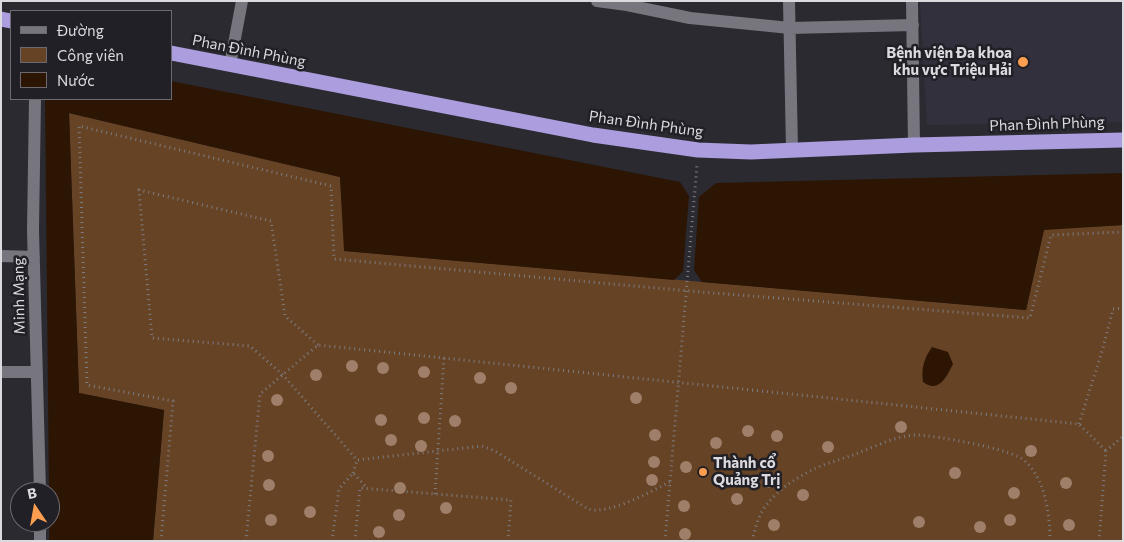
<!DOCTYPE html>
<meta charset="utf-8">
<style>
body{margin:0}
#map{position:relative;width:1124px;height:542px;overflow:hidden;background:#2b2a31;font-family:Commissioner,sans-serif}
canvas{display:block}
.frame{position:absolute;inset:0;border:2px solid #dbdade;pointer-events:none}
.legend{position:absolute;left:10px;top:10px;width:162px;height:90px;box-sizing:border-box;background:#222027;border:1px solid #6c6a70;margin:0;padding:6px 9px;list-style:none;font-size:15px;color:#dbdade}
.legend li{display:flex;align-items:center;gap:10px;height:25px}
.legend b{width:25px;border:1px solid #6c6a70}
.north{position:absolute;left:10px;top:482px;width:50px;height:50px;box-sizing:border-box;background:#222027;border:1px solid #6c6a70;border-radius:50%;rotate:348deg;font-size:14px;font-weight:700;line-height:20px;text-align:center;color:#dbdade}
.north::after{content:'';display:block;margin:auto;width:18px;height:22px;background:#fb9e50;clip-path:polygon(50% 0,100% 100%,50% 72%,0 100%)}
</style>
<div id="map">
<canvas width="1124" height="542"></canvas>
<div class="frame"></div>
<ul class="legend">
<li><b style="height:6px;background:#77767e"></b>Đường</li>
<li><b style="height:14px;background:#674325"></b>Công viên</li>
<li><b style="height:14px;background:#2c1503"></b>Nước</li>
</ul>
<div class="north">B</div>
</div>
<script>
const c = document.querySelector('canvas').getContext('2d');
c.lineJoin = 'round';
function paint(path, color) { c.fillStyle = color; c.fill(path, 'evenodd'); }
function stroke(path, color, width, dash) { c.strokeStyle = color; c.lineWidth = width; c.lineCap = dash ? 'butt' : 'round'; c.setLineDash(dash || []); c.stroke(path); }
function write(font, color, halo, rows, align = 'center') {
  c.font = font + ' Commissioner,sans-serif'; c.lineWidth = 5; c.setLineDash([]); c.textBaseline = 'middle'; c.strokeStyle = halo; c.fillStyle = color; for (const [text, x, y, turn = 0] of rows) {
    c.save(); c.translate(x, y); c.rotate((+turn || 0) * Math.PI / 180); c.textAlign = isNaN(turn) ? turn : align; if (halo) c.strokeText(text, 0, 0); c.fillText(text, 0, 0); c.restore();
  }
}
const built = new Path2D(`
 M920,1H1123V122L927,125Z`);
const green = new Path2D(`
 M69,113L340,177L345,251L1026,310L1044,229L1123,225V541H153L164,410L79,393Z`);
const water = new Path2D(`
 M171,81L680,182L689,196L683,271L674,280L344,251L340,177L69,113L79,393L164,410L153,541H49L50,492H49L45,99H171Z
 M1123,173V225L1044,230L1026,310L702,282L694,270L699,197L716,183Z
 M932,347L948,352L953,364C947,376 939,394 923,382C921,369 924,358 932,347Z`);
const path = new Path2D(`
 M318,345L285,316L271,221L139,190L152,338L250,346L283,375L357,460L482,446L495,451L588,509C610,515 649,492 670,482
 M1079,424L1103,348L1113,309L1123,308
 M353,473L357,460
 M435,494L444,358
 M161,541L173,401L87,385L79,126L331,186L334,259L701,292L1030,318L1051,235L1123,232
 M246,541L260,394L318,345L1079,424L1106,451
 M332,541L339,489L353,473L367,488
 M355,541L360,488L511,500L508,541
 M665,541L697,165
 M752,541C755,528 759,513 768,503C778,490 795,479 810,471C823,464 839,460 853,455C873,448 895,435 918,435C938,436 1004,448 1021,458C1045,475 1050,514 1050,541
 M1099,541L1106,451L1123,436`);
const minor = new Path2D(`
 M597,1L627,5L690,18L790,28L913,25
 M789,1L792,150
 M912,1L914,145
 M230,65L242,1
 M35,99L33,230L40,492
 M1,256L34,257
 M1,372H37
 M40,541V522`);
const highway = new Path2D(`
 M1,19L11,21
 M171,53L593,135L698,150L751,152L914,145L1123,140`);
const trees = [
 [352,366],
 [383,368],
 [424,372],
 [316,375],
 [480,378],
 [511,388],
 [636,398],
 [277,400],
 [424,418],
 [381,420],
 [455,421],
 [901,427],
 [748,431],
 [655,435],
 [777,436],
 [391,440],
 [716,443],
 [421,446],
 [828,447],
 [1031,451],
 [268,456],
 [654,462],
 [686,467],
 [955,473],
 [652,480],
 [768,482],
 [1066,483],
 [269,485],
 [400,488],
 [1014,493],
 [803,495],
 [737,499],
 [684,506],
 [446,508],
 [310,512],
 [399,515],
 [271,520],
 [1010,520],
 [919,522],
 [774,525],
 [1069,525],
 [980,527],
 [379,532],
 [685,534]
];
const markers = [
 [1023,62,6,"#fb9e50"],
 [703,472,5,"#fb9e50"]
];
const streetNames = [
 ["Phan Đình Phùng",249,51,11],
 ["Phan Đình Phùng",646,124,8],
 ["Phan Đình Phùng",1047,124,-2],
 ["Minh Mạng",19,296,-91]
];
const poiNames = [
 ["Bệnh viện Đa khoa",1012,53],
 ["khu vực Triệu Hải",1012,70],
 ["Thành cổ",713,463,"left"],
 ["Quảng Trị",713,480,"left"]
];
paint(built, '#33303d');
paint(green, '#674325');
paint(water, '#2c1503');
stroke(path, '#7d7c81', 3, [1, 4]);
stroke(minor, '#77767e', 12);
stroke(highway, '#ac9dde', 15);
c.fillStyle = '#9f7f6a';
for (const [x, y] of trees) { c.beginPath(); c.arc(x, y, 6, 0, 2 * Math.PI); c.fill(); }
for (const [x, y, r, color] of markers) { const dot = new Path2D(); dot.arc(x, y, r, 0, 2 * Math.PI); c.fillStyle = color; c.fill(dot); stroke(dot, '#222027', 2); }
write('15px', '#dbdade', '#222027', streetNames);
write('bold 15px', '#dbdade', '#222027', poiNames, 'right');
</script>
